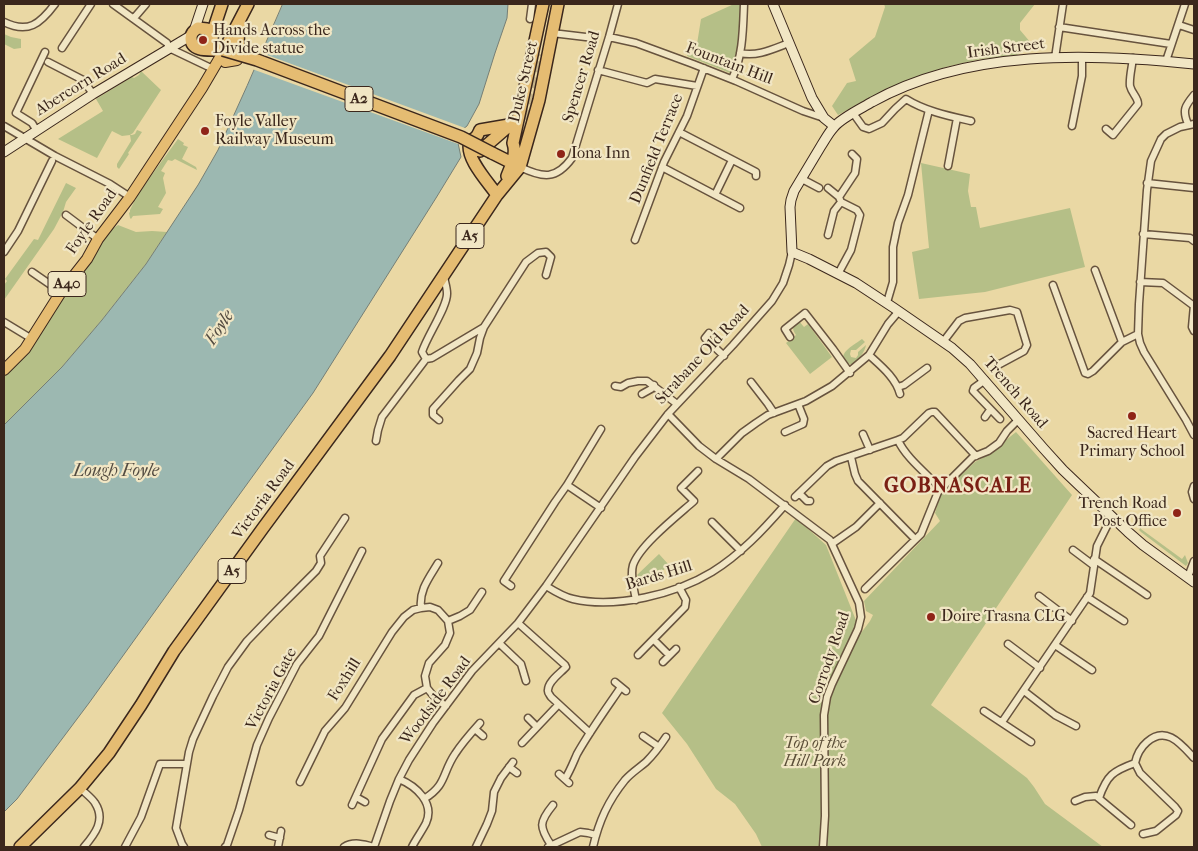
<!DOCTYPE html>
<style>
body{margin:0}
#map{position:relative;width:1198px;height:851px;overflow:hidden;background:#ead8a4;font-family:"IM FELL French Canon",serif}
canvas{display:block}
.frame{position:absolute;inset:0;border:5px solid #3b271c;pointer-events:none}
</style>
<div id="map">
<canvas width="1198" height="851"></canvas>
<div class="frame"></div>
</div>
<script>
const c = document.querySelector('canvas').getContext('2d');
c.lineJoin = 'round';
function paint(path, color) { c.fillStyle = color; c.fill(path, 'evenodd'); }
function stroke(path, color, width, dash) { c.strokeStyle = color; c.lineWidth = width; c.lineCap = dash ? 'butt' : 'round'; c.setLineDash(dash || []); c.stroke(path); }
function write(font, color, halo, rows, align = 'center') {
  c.font = font + ' "IM FELL French Canon",serif'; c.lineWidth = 4.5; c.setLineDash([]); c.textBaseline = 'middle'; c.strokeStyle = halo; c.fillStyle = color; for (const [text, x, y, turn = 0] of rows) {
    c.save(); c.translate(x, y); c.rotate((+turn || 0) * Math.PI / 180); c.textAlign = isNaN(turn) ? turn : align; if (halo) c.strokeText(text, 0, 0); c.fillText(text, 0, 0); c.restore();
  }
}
const green = new Path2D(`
 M734,4H742L740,34L734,71L730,73L687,56L691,46L697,44L701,19Z
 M884,4H1035L1020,23V30L1031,43L1017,55L981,59L946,67L907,80L867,99L838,115L832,106L847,83L856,81L849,59L875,37L885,7Z
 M4,34L11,37L21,39V48L14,49L4,44Z
 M141,71L161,90L133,133L130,135H132L135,134L137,130L142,132L128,153L129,154L119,169L117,167V164L131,141L130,135L122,136L112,131L97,158L58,139L103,111L96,99L132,77L134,78L139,75Z
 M178,139L184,143L183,145L188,147L182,159L196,167L197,170L175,159L172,161L168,160L161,171L165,173L163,178L166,193L158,207L163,209L160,214L133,216L131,219L130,218L129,213L130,212V210L137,196L156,169Z
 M921,163L970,174L968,191L971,207H976L980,228L1070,208L1085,267L985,292L919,299L912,252L929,248Z
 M66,183L76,188L66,202L63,212L54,229L4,300V285L7,281L5,279L34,239L38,240Z
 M118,225L136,232L152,231L167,232L146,264L102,320L62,367L4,425V370L98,239Z
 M799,321L804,327L808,324L832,357L810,374L786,343L796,335C791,328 793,325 799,321Z
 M862,339L865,342L856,350H851L850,354L851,357L856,358L858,355V352L866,345C865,352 858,361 852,364C846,365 841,359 844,354C846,349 858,342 862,339Z
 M1016,432L1072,495L931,705L1027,778L1034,787L1045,804L1103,847H762L756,834L735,804L716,789L687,744L662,713L796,518L826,545L861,633L870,621L873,615L866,611L864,601L940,521L935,513L940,495L975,462L986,456Z
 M1141,527V529L1182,559L1185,555L1188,563L1186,566L1141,532L1139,530Z
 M659,554L669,565L647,585L637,575Z`);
const water = new Path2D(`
 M283,4H508L507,18L495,53L479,104L467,126L463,129L458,143L461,157L436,198L313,393L171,589L89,703L17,799L4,812V425L62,367L102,320L146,264L198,185L218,150L247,86Z`);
const pier = new Path2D(`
 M259,52L465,128L467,130L465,131L461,145L252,69Z`);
const highwayTunnel = new Path2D(`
 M520,118L526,111L539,54`);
const street = new Path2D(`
 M113,4L167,43L169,48L213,69
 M134,18L146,4
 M530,19L532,4
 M4,22C28,34 40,24 55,4
 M1179,25L1194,30
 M1059,27L1171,44
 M552,33L594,38
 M609,37L636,43L693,64L736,81L803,111L824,118
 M62,48L91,4
 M740,53C757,57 773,49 789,43
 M1055,58L1063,4
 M1166,61L1185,4
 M48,62L83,80L93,94
 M598,70L647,83L655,79L697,86
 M732,79C743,56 743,29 744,4
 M853,113L863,127L869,129L882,123L895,109L906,99C925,111 949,116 971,121
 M1188,124C1182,110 1185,106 1194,95
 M1194,124L1180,127L1166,134L1161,139L1151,161L1147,190L1139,304L1138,334L1140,343L1144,352L1186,420L1194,435
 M4,126L55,156L110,184L130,197
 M1072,126L1082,76V57
 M1106,129L1113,135L1138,104C1138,97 1132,94 1130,86C1129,78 1132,67 1133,58
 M37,131L32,123L16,113L45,52
 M679,132L756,172V176
 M948,166L957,118
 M520,167C543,178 556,180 572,158L609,37L618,4
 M662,167L740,208
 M802,179L819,188
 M1147,183L1194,188
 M828,188L839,197
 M715,195L732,160
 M66,215L98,239
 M1143,234L1190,238L1194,241
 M828,235L834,211L841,202L839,197L855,173L857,159L852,154
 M635,240L664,162L687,116L704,68
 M4,252L18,231L52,161
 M1095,270L1122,342
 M32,272L61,292
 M838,274L851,250L860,215L857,210L841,202
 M1140,282L1163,283L1194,306
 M1053,285L1085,373L1088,374L1093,371L1122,342L1138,334
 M885,302L888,299L893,282V247L898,223L908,195L929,110
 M1194,305L1192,327L1194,331
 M4,322L32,339
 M709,333L705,338L724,356
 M790,337L785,329L805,313L833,349L850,373
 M943,342L959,321L965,318L1010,310L1017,312L1027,345L1024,351L998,365
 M869,355C881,366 896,378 900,394
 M426,359L432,358L484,327L526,262L538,253L546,252L551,257L546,275
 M985,380L974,388L973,391L1000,419
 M751,382L768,404L774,413
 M615,386L621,387L628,383L638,381H647L677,404
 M898,387L904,385L927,368
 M642,394L651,389L654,385
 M668,414L699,446L716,459L749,479L830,540L859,603L861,617L858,629L832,684L827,697L824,715L825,816L823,847
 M985,417L990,410
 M439,420L433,415V409L459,380L470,369L477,353L480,338L484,327
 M785,432L803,424L804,419L798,404
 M863,434L870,450
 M898,440C905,457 928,475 941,489
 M376,441L378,430L382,417L426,359L422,352C427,336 448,306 447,293C447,288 445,282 444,277
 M851,457L855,474L858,481L915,539
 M716,459L742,433L756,423L768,415L806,401L832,386L869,355L888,324L899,311
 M1194,486L1192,492L1194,499
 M799,493L807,501H810
 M795,497L827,466L836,461L898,440L903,438L929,413L932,412H935L976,456
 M601,508L567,485L601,429
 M712,522L741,551
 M833,543L856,527L880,503
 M1073,550L1093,565
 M1094,559L1147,595
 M1188,577L1194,561
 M511,586L504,581L555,502L567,485
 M546,586C554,591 564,597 573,599C616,609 676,594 712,572C741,554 763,530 785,505
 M865,589L921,534L938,492L973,457L988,451L999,443L1007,431L1018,420
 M1039,596L1072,621
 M1087,597L1124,621
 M636,600C634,589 630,576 633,565C640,545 677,516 694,501L681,488L698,471
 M421,608C419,590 429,578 438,563
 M448,621L460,616L470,610L482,592
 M518,623L565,665L566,667L564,669C559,674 548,682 548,690C547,692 550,695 551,697L590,733
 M654,640L669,655
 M499,643L521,664L526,681
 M1008,644L1040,668
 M1055,645L1092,670
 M638,655L685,607L686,600L679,587
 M663,662L676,649
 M615,682L626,691
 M1024,691L1055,715L1076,726
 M984,711L1031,742
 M528,718L537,727
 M1002,722L1090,593L1097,546L1112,516
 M475,729L483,736
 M643,736L659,747
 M522,743L558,705
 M509,767L517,773
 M559,774L569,783
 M399,779C416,786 435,803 426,823C422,831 416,839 412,847
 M565,779C570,771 573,763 577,754C590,731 606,709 621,687
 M300,782L325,731L345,708L392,632L404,617L413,610L421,608L430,607L438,610L448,621L450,633L445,645L429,663L425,676L427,688L436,699L446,706
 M80,788C85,793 92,798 95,803C106,820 95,834 84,847
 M356,797L365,802
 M1099,798C1107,775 1113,771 1135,763
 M424,799C447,785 442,773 455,754C462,743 471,733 480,723
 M1075,801L1085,797L1096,796L1131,825
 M352,805L382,739L414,695L427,688
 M1143,834L1156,831L1176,815L1178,811L1175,807L1140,773L1135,763C1137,754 1140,748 1147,742C1166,725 1181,744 1194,758
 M269,835L280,838
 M551,845C539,827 539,822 553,805
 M125,847L141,817L160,764H187
 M184,847L182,844L176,828L189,752L193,739L213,696L228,667L247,641L273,614L316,571L321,563L320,556L345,518
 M225,847L227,845L239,810L257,745L269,718L297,664L319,636L362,551
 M278,847L281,831
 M344,847C353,841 364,844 374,847L390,801L399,779L409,760L433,723L472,671L518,623L546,586L635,457L668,414L733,345L772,301L783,283L789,265L792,252
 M476,847L487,824L492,811L494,792L501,778L513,762
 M548,847L580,832L588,833L596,835
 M593,847C599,821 608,801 625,780C631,773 639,768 646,762C653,755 660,746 666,737`);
const secondary = new Path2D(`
 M773,4L812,98L824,118L834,126
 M194,31L203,4
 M1194,64C1089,53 967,49 872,102C862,108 841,118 834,127C829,132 825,140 821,146C812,161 803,176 794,191L791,200L790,207L792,252L809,259L856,283L894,308L952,348L970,364L1044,449L1063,470L1085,491L1128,532L1143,545L1194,582
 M4,152L93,94L192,35`);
const primary = new Path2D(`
 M225,62L237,60
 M4,370L25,349L61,292L87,259L98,239L130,197L202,88L222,54`);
const highway = new Path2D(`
 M240,25C238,34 237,46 242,54
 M212,34L222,4
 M205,49C211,46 213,41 212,34L207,29L198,28C194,31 191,33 191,38C191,54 214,49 223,50
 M226,56L222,54L248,4
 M476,150L480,151L510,125
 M492,153L518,166
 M507,176C511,166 517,154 513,143L543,4
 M497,195C489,183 464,157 470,142C472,138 472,141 476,137C478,135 479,132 480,130L509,125
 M20,847L80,788L109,753L141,705L174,651L263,528L390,356L497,195L520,167L539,100L558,4`);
const highwayBridge = new Path2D(`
 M223,50L257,60L461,137L492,153`);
const markers = [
 [203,40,5,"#8f2418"],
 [205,131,5,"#8f2418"],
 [561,154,5,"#8f2418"],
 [1132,416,5,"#8f2418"],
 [1177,513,5,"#8f2418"],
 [931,617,5,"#8f2418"]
];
const shields = [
 [359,99,28],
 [470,236,28],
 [67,284,38],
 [232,571,28]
];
const shieldNames = [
 ["A2",359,99],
 ["A5",470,236],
 ["A40",67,284],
 ["A5",232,571]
];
const poiNames = [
 ["Hands Across the",213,31],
 ["Divide statue",213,49],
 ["Foyle Valley",215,122],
 ["Railway Museum",215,140],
 ["Iona Inn",571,154],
 ["Sacred Heart",1132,434,"center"],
 ["Primary School",1132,452,"center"],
 ["Trench Road",1167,504,"right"],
 ["Post Office",1167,522,"right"],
 ["Doire Trasna CLG",941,617]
];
const streetNames = [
 ["Irish Street",1006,49,-7],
 ["Fountain Hill",729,64,21],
 ["Spencer Road",582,77,-73],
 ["Duke Street",524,82,-77],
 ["Abercorn Road",81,85,-32],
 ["Dunfield Terrace",657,149,-68],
 ["Foyle Road",92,222,-55],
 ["Strabane Old Road",703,355,-47],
 ["Trench Road",1015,393,49],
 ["Victoria Road",264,500,-54],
 ["Bards Hill",659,576,-17],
 ["Corrody Road",830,658,-71],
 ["Foxhill",345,680,-58],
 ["Victoria Gate",272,689,-62],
 ["Woodside Road",436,701,-53]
];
const parkNames = [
 ["Top of the",815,744],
 ["Hill Park",815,762]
];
const waterNames = [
 ["Foyle",220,328,-57],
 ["Lough Foyle",116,472]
];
const districtNames = [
 ["GOBNASCALE",958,487]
];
paint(green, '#b5bf87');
paint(water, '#9cb8b1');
stroke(water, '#757e75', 1);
paint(pier, '#ead8a4');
stroke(highwayTunnel, '#c7b589', 11, [11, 5.5]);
stroke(street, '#67533e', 9);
stroke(secondary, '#3b271c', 11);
stroke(primary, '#3b271c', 12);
stroke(highway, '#3b271c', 14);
stroke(street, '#f1e6c4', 6);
stroke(secondary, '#f1e6c4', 9);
stroke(primary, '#e5bc72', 10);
stroke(highway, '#e5bc72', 11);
stroke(highwayBridge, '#3b271c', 14, []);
stroke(highwayBridge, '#e5bc72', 11);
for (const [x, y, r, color] of markers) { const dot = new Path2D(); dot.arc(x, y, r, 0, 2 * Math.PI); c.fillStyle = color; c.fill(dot); stroke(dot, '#f1e6c4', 2); }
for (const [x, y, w] of shields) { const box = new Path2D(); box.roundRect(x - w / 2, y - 12.5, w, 25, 4); c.fillStyle = '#f1e6c4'; c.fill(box); stroke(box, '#3b271c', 1); }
write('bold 15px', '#3b271c', null, shieldNames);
write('16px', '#3b271c', '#f1e6c4', poiNames, 'left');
write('16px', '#3b271c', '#f1e6c4', streetNames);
write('italic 16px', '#5a4d37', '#f1e6c4', parkNames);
write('italic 18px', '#534b41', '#f1e6c4', waterNames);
c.letterSpacing = '1px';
write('bold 21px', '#7a1f14', '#f1e6c4', districtNames);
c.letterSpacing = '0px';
</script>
